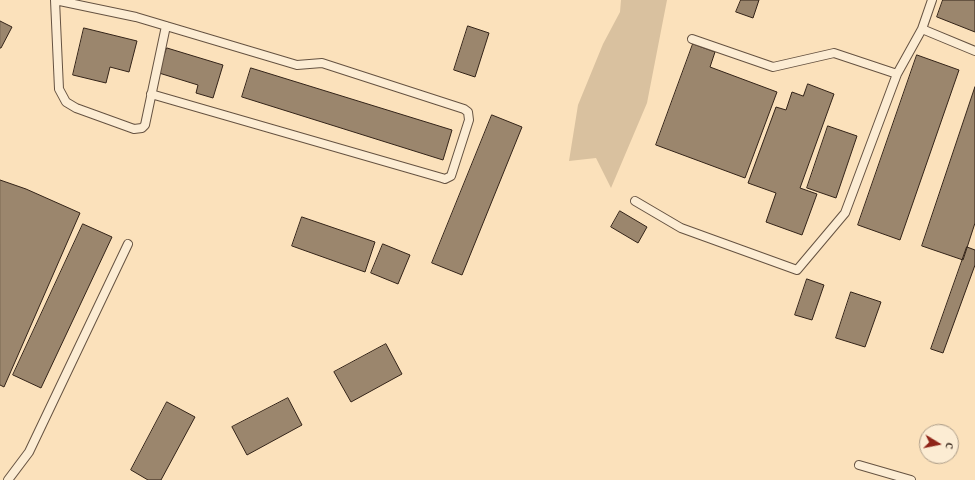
<!DOCTYPE html>
<meta charset="utf-8">
<style>
body{margin:0}
#map{position:relative;width:975px;height:480px;overflow:hidden;background:#fbe1bb;font-family:"Gentium Book Plus",serif}
canvas{display:block}
.north{position:absolute;left:919px;top:424px;width:40px;height:40px;box-sizing:border-box;background:#fcecd3;border:1px solid #ac9c88;border-radius:50%;rotate:100deg;font-size:11px;font-weight:700;line-height:16px;text-align:center;color:#332318}
.north::after{content:'';display:block;margin:auto;width:14px;height:18px;background:#8f2418;clip-path:polygon(50% 0,100% 100%,50% 72%,0 100%)}
</style>
<div id="map">
<canvas width="975" height="480"></canvas>
<div class="north">С</div>
</div>
<script>
const c = document.querySelector('canvas').getContext('2d');
c.lineJoin = 'round';
function paint(path, color) { c.fillStyle = color; c.fill(path, 'evenodd'); }
function stroke(path, color, width, dash) { c.strokeStyle = color; c.lineWidth = width; c.lineCap = dash ? 'butt' : 'round'; c.setLineDash(dash || []); c.stroke(path); }
const green = new Path2D(`
 M621,0H667L647,103L611,188L596,158L569,161L578,105L603,44L620,12Z`);
const building = new Path2D(`
 M741,0H759L753,18L736,12Z
 M943,0H975V32L937,17Z
 M0,21L12,27L1,48H0Z
 M468,26L489,33L475,77L454,70Z
 M84,28L137,41L129,72L110,67L106,83L73,75Z
 M693,44L715,52L710,67L777,92L745,178L656,145Z
 M167,48L223,65L213,98L196,93L198,85L159,73Z
 M917,55L959,70L900,240L858,225Z
 M251,68L452,130L443,160L242,97Z
 M808,84L834,94L800,188L817,194L802,235L766,222L776,193L748,183L776,107L786,110L792,92L803,96Z
 M975,87V223L963,260L922,246Z
 M492,115L522,127L462,275L432,263Z
 M828,126L857,136L836,198L807,188Z
 M0,180L26,189L80,213L4,387L0,385Z
 M620,211L647,227L638,243L611,227Z
 M302,217L375,242L365,272L292,246Z
 M83,224L112,237L41,388L13,375Z
 M383,244L410,255L398,284L371,273Z
 M967,247L975,250V265L943,353L931,349Z
 M807,279L824,285L812,320L795,315Z
 M851,292L881,302L865,347L836,338Z
 M386,344L402,374L351,402L334,372Z
 M288,398L302,425L247,455L232,427Z
 M167,402L195,417L161,480H148L131,470Z`);
const lane = new Path2D(`
 M932,0L922,29L975,51
 M692,39L773,67L834,53L897,74
 M151,94L442,178L445,179L451,176L469,120L468,112L464,109L322,63L297,65L136,17L55,0L59,89L66,102L76,108L134,129L142,128L145,125L166,26
 M635,201L681,228L797,270L845,213L897,74L922,29
 M859,465L911,480
 M8,480L29,452L128,244`);
paint(green, '#d9c19f');
paint(building, '#9b866d');
stroke(building, '#332318', 1);
stroke(lane, '#655241', 10);
stroke(lane, '#fcecd3', 8);
</script>
